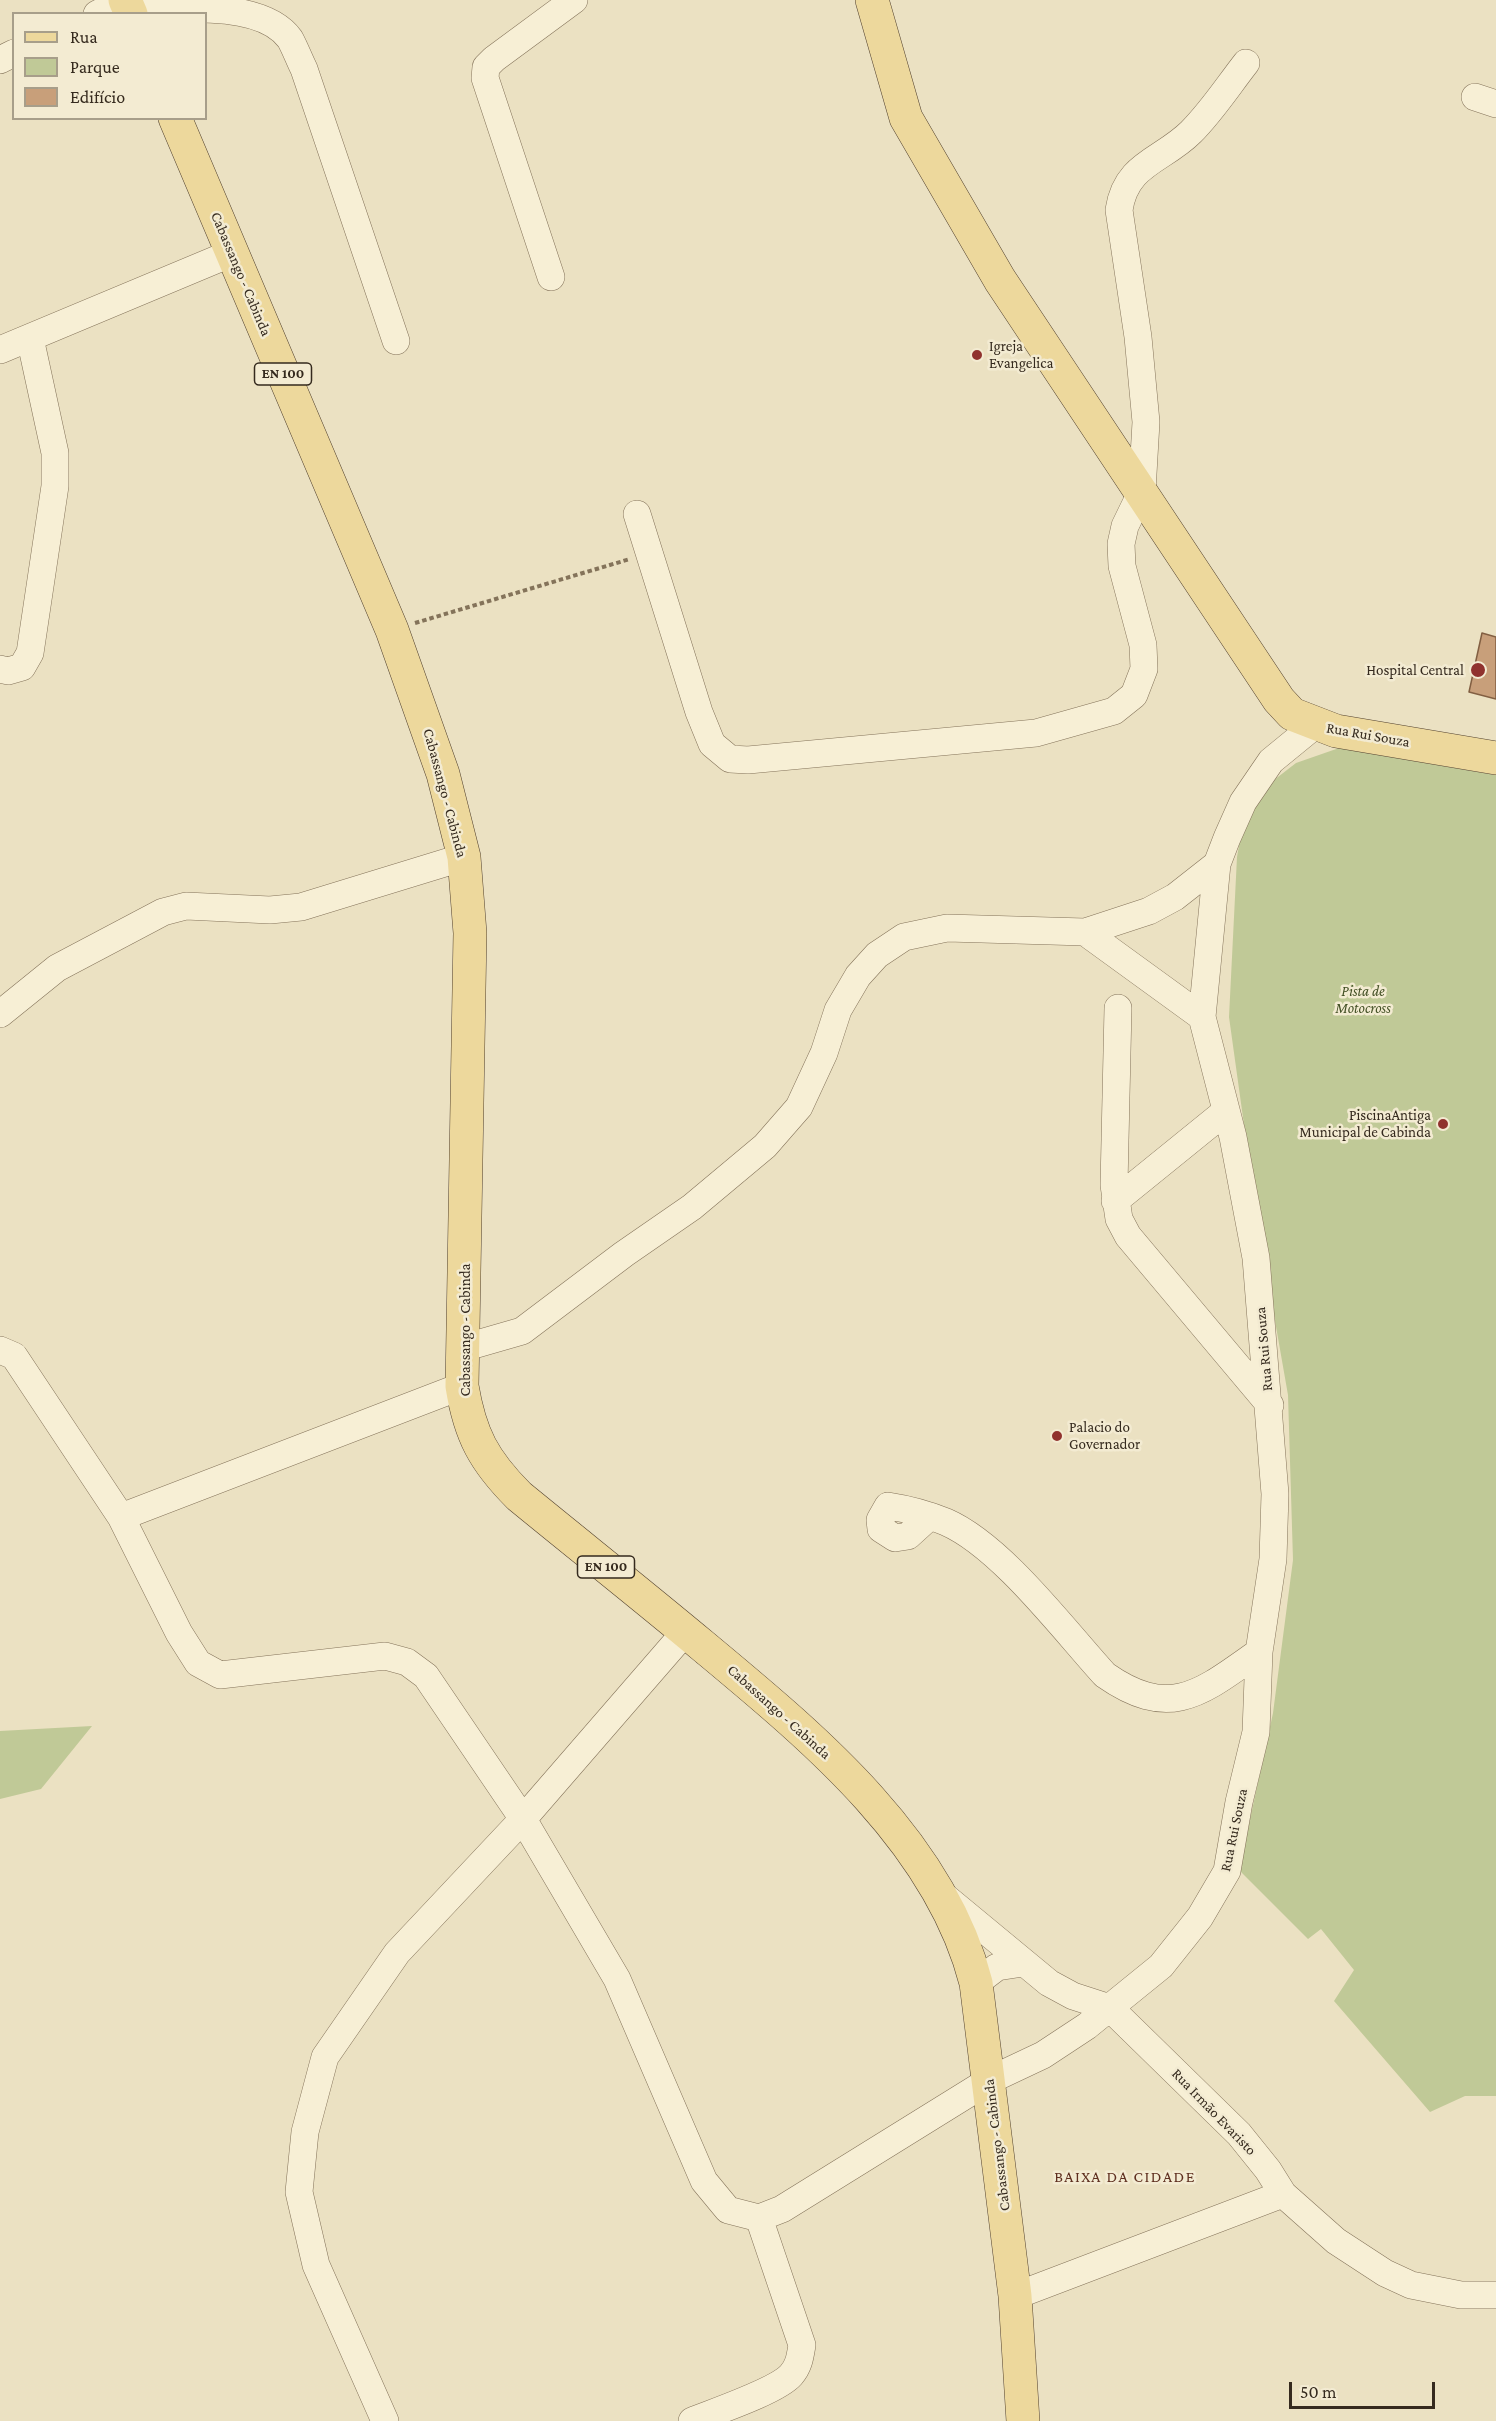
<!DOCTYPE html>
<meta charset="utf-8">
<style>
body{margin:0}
#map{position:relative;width:1496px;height:2421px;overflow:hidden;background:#ebe1c2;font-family:"Crimson Pro",serif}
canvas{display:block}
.legend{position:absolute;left:12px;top:12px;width:195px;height:108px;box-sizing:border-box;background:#f3ebd2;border:2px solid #a79e8a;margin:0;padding:8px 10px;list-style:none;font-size:18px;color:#352a1e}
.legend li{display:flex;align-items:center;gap:12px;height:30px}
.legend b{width:30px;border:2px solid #a79e8a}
.scale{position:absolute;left:1289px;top:2382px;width:146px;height:27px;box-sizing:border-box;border:3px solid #352a1e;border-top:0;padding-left:8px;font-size:18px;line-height:21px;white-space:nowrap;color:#352a1e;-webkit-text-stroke:4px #f3ebd2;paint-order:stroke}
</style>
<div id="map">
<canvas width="1496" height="2421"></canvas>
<ul class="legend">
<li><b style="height:8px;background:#edd89c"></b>Rua</li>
<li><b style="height:16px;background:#c0c997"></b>Parque</li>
<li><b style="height:16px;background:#c89f7a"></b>Edifício</li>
</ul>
<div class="scale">50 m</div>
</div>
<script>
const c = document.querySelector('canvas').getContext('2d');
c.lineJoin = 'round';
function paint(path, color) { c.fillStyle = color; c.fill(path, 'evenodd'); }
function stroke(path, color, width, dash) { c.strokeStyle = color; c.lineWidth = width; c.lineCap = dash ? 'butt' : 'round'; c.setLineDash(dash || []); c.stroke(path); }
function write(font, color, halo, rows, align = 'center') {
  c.font = font + ' "Crimson Pro",serif'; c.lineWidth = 5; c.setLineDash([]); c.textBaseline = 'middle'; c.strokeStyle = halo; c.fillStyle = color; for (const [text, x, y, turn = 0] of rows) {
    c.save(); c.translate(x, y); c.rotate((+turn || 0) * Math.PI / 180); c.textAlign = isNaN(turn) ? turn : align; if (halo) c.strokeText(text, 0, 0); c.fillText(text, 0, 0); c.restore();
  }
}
const green = new Path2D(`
 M1339,748L1496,775V2096H1465L1430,2112L1334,2001L1354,1970L1321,1929L1308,1939L1239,1870L1273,1713L1293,1560L1288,1395L1257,1218L1229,1017L1237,857L1243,822L1265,787L1296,763Z
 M92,1726L41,1789L0,1799V1731Z`);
const building = new Path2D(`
 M1482,633L1496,637V699L1469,692Z`);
const path = new Path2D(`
 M415,623L630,559`);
const minor = new Path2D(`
 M130,13C173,8 262,0 290,39C295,48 299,59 304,69L396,341
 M97,14L125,0
 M0,60L14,53
 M1475,97L1496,104
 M551,277L485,78L486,67L494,59L574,0
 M0,350L232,253
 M637,514L699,712L712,744L730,759L748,760L1036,733L1114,711L1134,695L1144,669L1143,645L1122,566L1121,544L1125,526L1142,491L1146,422L1138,337L1119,210C1126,163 1162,161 1191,132C1212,111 1228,86 1246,63
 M0,669L8,671L22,667L30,653L55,486V453L30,338
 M1085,932L1149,911L1175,897L1217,864
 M1118,1008L1114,1185L1119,1219L1128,1236L1270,1405
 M0,1014L57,968L163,912L186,906L270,910L301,907L464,857
 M1115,1201L1226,1111
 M463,1348L522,1331L624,1254L692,1207L765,1146L799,1107L824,1053L838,1010L858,976L877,955L904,937L947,928L1085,932L1202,1017
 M0,1350L14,1356L121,1517L179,1633L198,1663L220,1675L385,1656L407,1662L426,1676L523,1819L617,1979L704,2181L728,2210L759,2218L782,2209L990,2080L1043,2055L1087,2026L1161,1966L1200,1917L1227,1871L1239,1802L1256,1732L1259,1652L1273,1559L1275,1494L1256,1258L1233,1137L1202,1017L1217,864L1227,838L1243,802L1271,761L1315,725
 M930,1516L908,1536L895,1538L881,1529L880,1520L888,1506C908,1509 927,1514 946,1522C1001,1546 1063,1629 1105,1675C1171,1721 1202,1692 1259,1652
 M121,1517L462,1386
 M945,1897L1049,1983L1073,1996L1110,2008L1239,2134L1268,2170L1283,2194L1336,2241L1385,2273L1411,2285L1461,2295H1496
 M976,1983L997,1967L1023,1963
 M1015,2296L1283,2194
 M385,2421L316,2265L299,2192L305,2132L325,2057L397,1953L523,1819L686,1631
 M692,2421C714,2412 777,2391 791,2375C799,2366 800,2357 802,2345L759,2218`);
const major = new Path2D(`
 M125,0L131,14
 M872,0L906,118L1000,280L1279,700L1292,714L1336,731L1496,758
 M175,118L392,630L443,774L464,857L470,933L462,1386C470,1435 484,1461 519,1496C580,1546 642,1595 703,1646C811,1736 940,1841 976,1983L1015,2296L1023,2421`);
const markers = [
 [977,355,6,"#90322e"],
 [1478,670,8,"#90322e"],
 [1443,1124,6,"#90322e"],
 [1057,1436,6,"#90322e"]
];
const shields = [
 [283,374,57],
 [606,1567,57]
];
const shieldNames = [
 ["EN 100",283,374],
 ["EN 100",606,1567]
];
const streetNames = [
 ["Cabassango - Cabinda",241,274,67],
 ["Rua Rui Souza",1368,735,10],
 ["Cabassango - Cabinda",445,793,75],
 ["Cabassango - Cabinda",465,1330,-90],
 ["Rua Rui Souza",1264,1349,-95],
 ["Cabassango - Cabinda",779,1712,42],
 ["Rua Rui Souza",1234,1830,-78],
 ["Rua Irmão Evaristo",1214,2112,46],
 ["Cabassango - Cabinda",997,2145,-97]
];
const poiNames = [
 ["Igreja",989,346],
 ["Evangelica",989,363],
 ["Hospital Central",1464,670,"right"],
 ["PiscinaAntiga",1431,1115,"right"],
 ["Municipal de Cabinda",1431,1132,"right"],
 ["Palacio do",1069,1427],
 ["Governador",1069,1444]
];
const parkNames = [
 ["Pista de",1363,991],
 ["Motocross",1363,1008]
];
const neighbourhoodNames = [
 ["BAIXA DA CIDADE",1125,2177]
];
paint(green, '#c0c997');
paint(building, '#c89f7a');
stroke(building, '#825f42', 1.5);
stroke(minor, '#84735a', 28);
stroke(major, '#52412f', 34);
stroke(path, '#84735a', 4, [4.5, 3]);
stroke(minor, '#f7efd5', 27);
stroke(major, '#edd89c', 33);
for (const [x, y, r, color] of markers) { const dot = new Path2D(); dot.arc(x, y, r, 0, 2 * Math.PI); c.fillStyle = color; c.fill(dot); stroke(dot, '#f3ebd2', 2); }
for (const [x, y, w] of shields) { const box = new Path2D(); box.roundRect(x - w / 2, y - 11, w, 22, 4.5); c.fillStyle = '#f3ebd2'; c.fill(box); stroke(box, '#352a1e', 1.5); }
write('bold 14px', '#352a1e', null, shieldNames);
write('15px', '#352a1e', '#f3ebd2', streetNames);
write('15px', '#352a1e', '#f3ebd2', poiNames, 'left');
write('italic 15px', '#435025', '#f3ebd2', parkNames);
c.letterSpacing = '1.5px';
write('16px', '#5f3020', '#f3ebd2', neighbourhoodNames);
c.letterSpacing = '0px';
</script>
